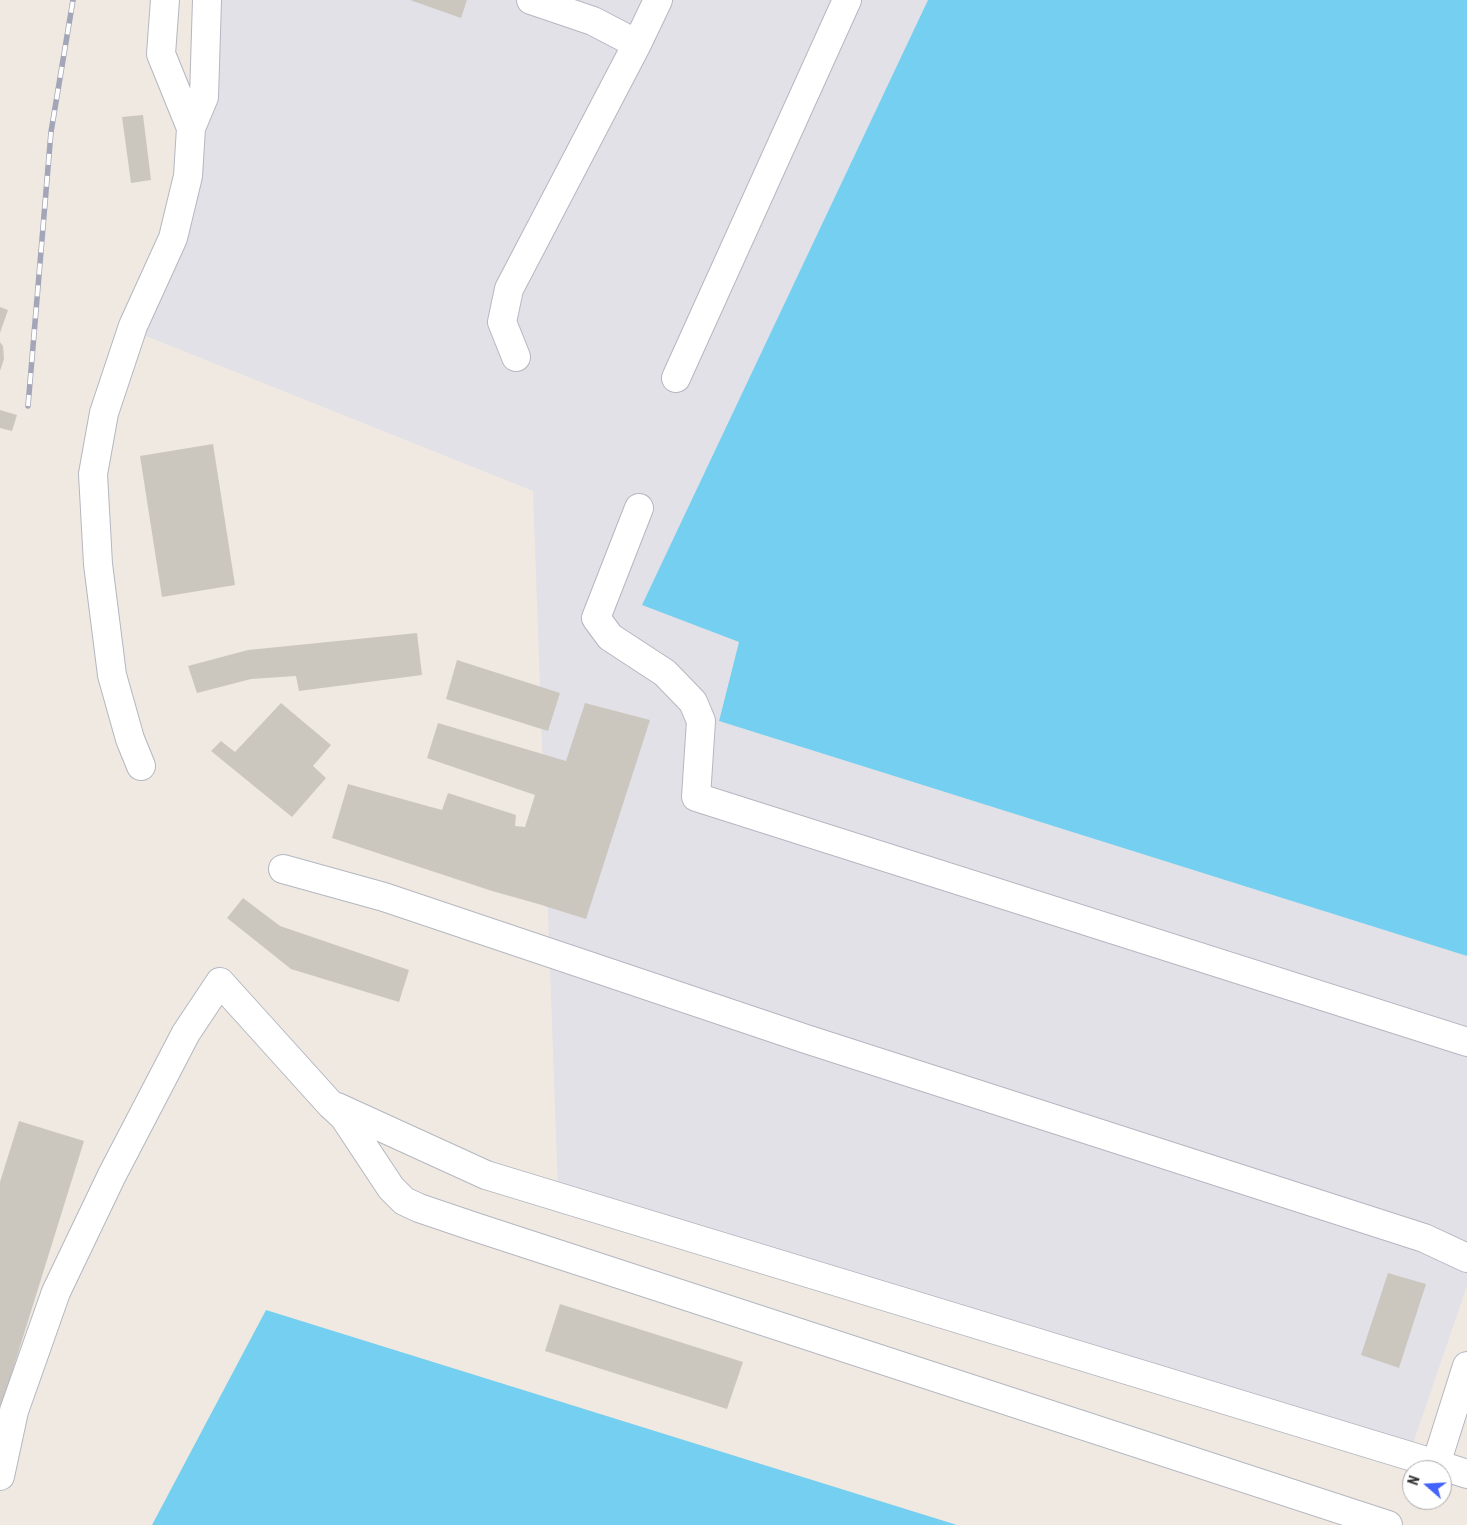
<!DOCTYPE html>
<html>
<head>
<meta charset="utf-8">
<style>
  body { margin:0 }
  #map { position:relative; width:1467px; height:1525px; overflow:hidden; background:#efe9e1; font-family:"Roboto Condensed",sans-serif }
  canvas { display:block }
  .north { position:absolute; left:1402px; top:1460px; width:50px; height:50px; box-sizing:border-box; background:#fff; border:1px solid #ababab; border-radius:50%; rotate:289deg; font-size:14px; font-weight:700; line-height:20px; text-align:center; color:#2e2e2e }
  .north::after { content:''; display:block; margin:auto; width:18px; height:22px; background:#4264fb; clip-path:polygon(50% 0,100% 100%,50% 72%,0 100%) }
</style>
</head>
<body>
<div id="map">
<canvas width="1467" height="1525"></canvas>
<div class="north">N</div>
</div>
<script>
const ctx = document.querySelector('canvas').getContext('2d');
ctx.lineJoin = 'round';
function fill(path, color) {
  ctx.fillStyle = color;
  ctx.fill(path, 'evenodd');
}
function shape(rows) {
  const path = new Path2D();
  for (const r of rows) {
    path.moveTo(r[0], r[1]);
    for (let i = 2; i < r.length; i += 2) path.lineTo(r[i], r[i + 1]);
  }
  return path;
}
function stroke(path, color, width, dash) {
  ctx.strokeStyle = color;
  ctx.lineWidth = width;
  ctx.lineCap = dash ? 'butt' : 'round';
  ctx.setLineDash(dash || []);
  ctx.stroke(path);
}
fill(shape([
  [213,0,928,0,643,605,739,642,719,721,1467,956,1467,1286,1406,1464,558,1192,533,491,141,334]
]), '#e3e1e8');
fill(shape([
  [928,0,1467,0,1467,956,719,721,739,642,642,605],
  [266,1310,957,1525,152,1525]
]), '#75cff0');
fill(shape([
  [410,0,467,0,461,18],
  [143,115,151,180,131,183,122,117],
  [0,307,8,310,0,333],
  [0,342,3,346,4,359,0,371],
  [0,410,17,415,12,431,0,428],
  [213,444,235,585,162,597,140,456],
  [417,633,422,675,299,691,296,676,251,679,197,693,188,666,248,650],
  [457,660,560,693,548,731,446,699],
  [281,703,331,745,313,766,326,778,292,817,211,751,221,741,235,752],
  [585,703,650,720,586,919,535,903,492,891,332,838,348,784,442,810,448,793,516,815,515,826,525,827,535,795,427,758,438,723,566,761],
  [243,898,280,926,409,970,399,1002,291,969,227,918],
  [19,1121,84,1141,0,1411,0,1182],
  [1388,1273,1426,1284,1399,1368,1361,1355],
  [560,1304,743,1362,727,1409,545,1351]
]), '#cbc7bf');
const minor = shape([
  [165,0,161,54,191,128],
  [531,0,593,21,637,44],
  [516,357,502,322,509,289,637,44,658,0],
  [676,378,847,0],
  [639,508,596,618,610,637,665,673,693,702,701,721,696,797,1467,1042],
  [141,766,130,739,112,675,98,564,93,474,104,413,133,326,173,238,188,176,191,128,204,97,207,0],
  [283,869,384,897,806,1039,1424,1238,1467,1258],
  [337,1107,486,1175,1436,1464],
  [1467,1366,1436,1464,1467,1474],
  [0,1476,14,1411,56,1292,112,1175,186,1033,220,982,331,1105,344,1117,391,1188,404,1201,419,1208,475,1227,1388,1525]
]);
stroke(minor, '#b4b7c1', 30);
stroke(minor, '#fff', 28);
const rail = shape([
  [28,406,51,132,73,0]
]);
stroke(rail, '#a3a6b8', 5.5);
stroke(rail, '#fff', 4, [11]);
</script>
</body>
</html>
